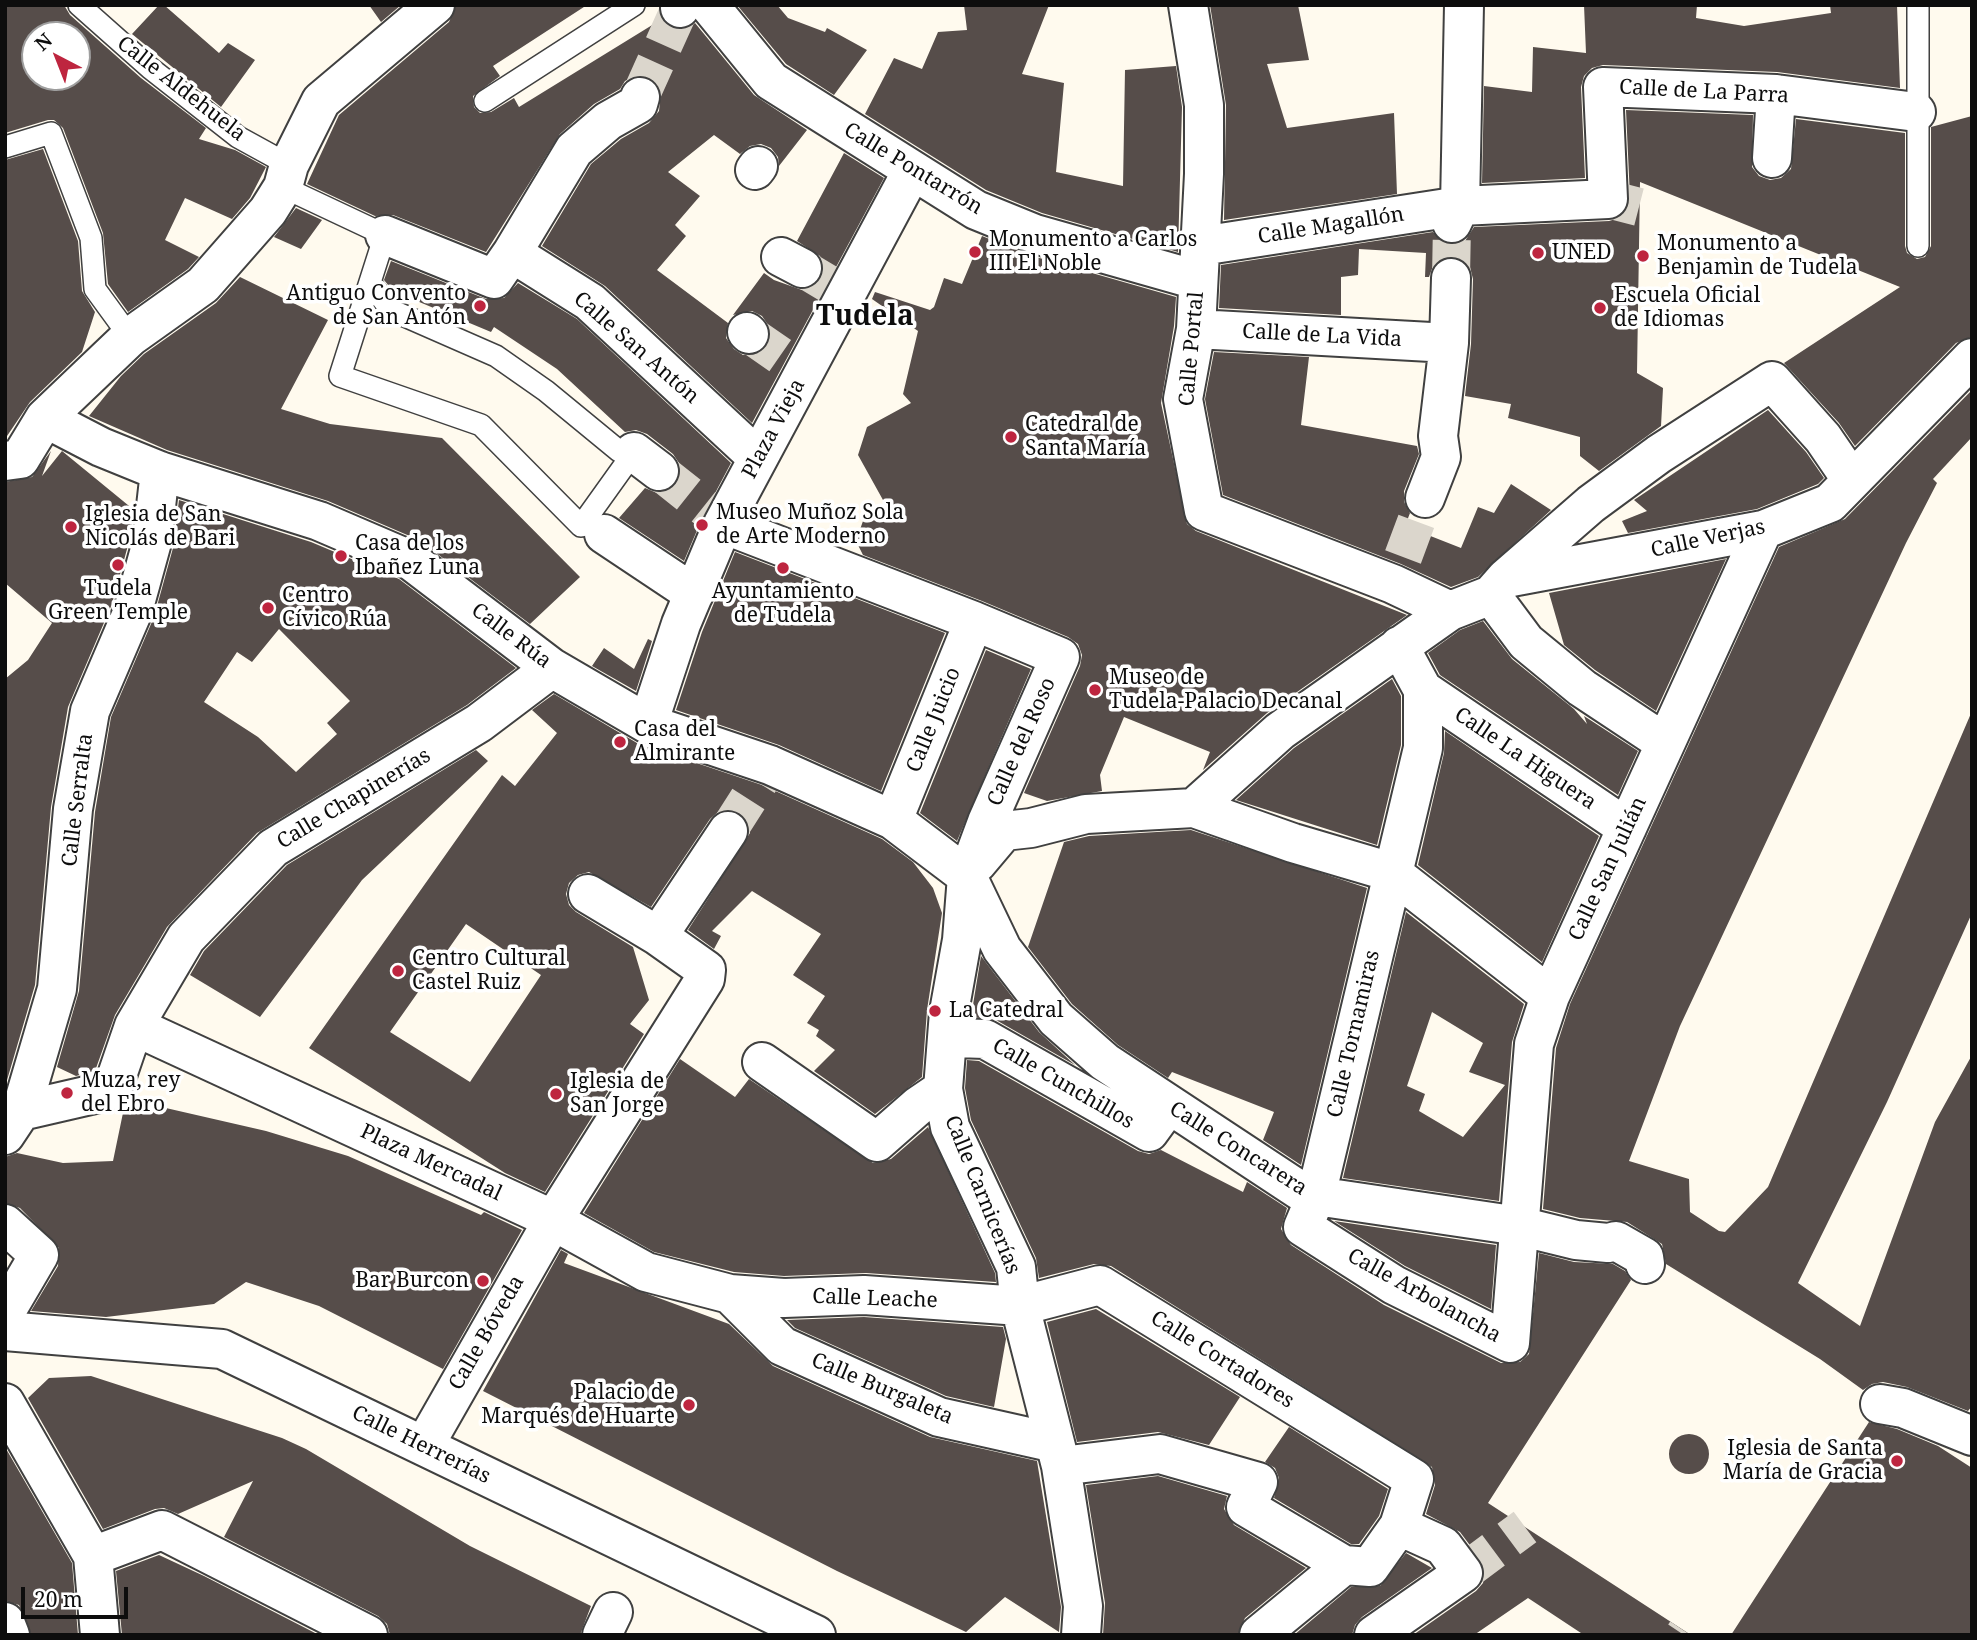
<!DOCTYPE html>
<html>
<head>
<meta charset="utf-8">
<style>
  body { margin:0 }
  #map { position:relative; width:1977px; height:1640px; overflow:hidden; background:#fffaee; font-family:"Noto Serif",serif }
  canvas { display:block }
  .frame { position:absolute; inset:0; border:7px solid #0d0d0d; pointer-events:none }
  .north { position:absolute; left:21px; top:21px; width:70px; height:70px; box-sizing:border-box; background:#fff; border:2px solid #9e9e9e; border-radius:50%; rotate:318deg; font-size:19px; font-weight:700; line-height:28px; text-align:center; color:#0d0d0d }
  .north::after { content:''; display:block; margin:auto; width:24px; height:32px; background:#be253f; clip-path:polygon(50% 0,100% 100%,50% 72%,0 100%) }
  .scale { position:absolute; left:21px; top:1587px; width:107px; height:32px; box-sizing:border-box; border:4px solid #0d0d0d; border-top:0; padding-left:9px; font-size:21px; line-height:24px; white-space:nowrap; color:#0d0d0d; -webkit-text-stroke:5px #fff; paint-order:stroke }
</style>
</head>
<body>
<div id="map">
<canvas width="1977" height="1640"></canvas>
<div class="frame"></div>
<div class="north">N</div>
<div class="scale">20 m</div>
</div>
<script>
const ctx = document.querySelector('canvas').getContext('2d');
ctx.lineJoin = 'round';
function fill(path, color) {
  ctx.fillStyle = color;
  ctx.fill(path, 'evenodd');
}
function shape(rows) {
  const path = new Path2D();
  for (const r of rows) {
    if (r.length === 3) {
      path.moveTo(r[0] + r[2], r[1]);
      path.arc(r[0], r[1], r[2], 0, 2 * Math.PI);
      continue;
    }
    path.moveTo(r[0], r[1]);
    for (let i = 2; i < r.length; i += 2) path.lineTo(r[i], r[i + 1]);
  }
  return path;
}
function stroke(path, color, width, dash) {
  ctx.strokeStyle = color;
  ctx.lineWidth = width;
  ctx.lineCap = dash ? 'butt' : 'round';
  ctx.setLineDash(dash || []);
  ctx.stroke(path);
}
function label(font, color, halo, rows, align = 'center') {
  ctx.font = font + ' "Noto Serif",serif';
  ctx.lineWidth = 7;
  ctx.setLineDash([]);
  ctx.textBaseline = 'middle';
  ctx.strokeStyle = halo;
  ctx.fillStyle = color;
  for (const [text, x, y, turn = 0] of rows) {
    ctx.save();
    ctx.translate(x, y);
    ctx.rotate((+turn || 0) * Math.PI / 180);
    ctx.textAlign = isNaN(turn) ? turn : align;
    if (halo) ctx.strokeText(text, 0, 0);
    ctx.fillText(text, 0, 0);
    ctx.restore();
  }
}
fill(shape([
  [5,5,64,5,70,15,141,78,206,128,199,139,235,150,266,167,250,198,232,219,185,198,165,240,199,257,188,269,128,312,108,284,103,233,63,128,54,120,48,120,5,133],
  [35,35,77,35,77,77,35,77],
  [159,5,164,5,219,53,228,43,255,60,221,107,132,34],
  [369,5,401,5,381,22],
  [456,5,587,5,493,66,500,76,473,96,474,107,480,113,491,112,514,98,519,107,662,19,674,29,685,29,695,23,754,95,807,130,779,166,778,157,771,148,761,144,750,146,740,154,714,135,668,172,700,196,675,225,686,236,657,270,728,323,726,338,734,349,743,355,755,355,765,349,770,339,770,328,762,316,752,311,733,315,764,273,774,280,802,290,813,287,822,278,824,266,820,256,797,241,844,153,884,178,752,423,605,286,542,246,591,164,621,139,649,123,659,111,661,91,655,81,647,76,635,76,625,81,620,89,594,104,560,134,486,252,393,215,375,216,307,184,339,115,449,22],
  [737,5,777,5,788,18,825,32,827,28,867,50,834,95,786,64],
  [964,5,1049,5,1022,74,1064,83,1056,172,1123,186,1125,70,1176,66,1182,107,1178,252,1042,213,986,190,865,114,894,58,922,69,938,32,967,30],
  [1210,5,1298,5,1309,60,1267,64,1287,128,1394,113,1397,194,1224,220,1226,105],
  [1584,5,1697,5,1696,18,1744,26,1831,13,1830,5,1897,5,1900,88,1777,72,1603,65,1592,68,1584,76,1581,87,1585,178,1482,183,1484,86,1532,92,1533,47,1586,53],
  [1626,110,1753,115,1752,167,1759,176,1770,180,1781,178,1791,169,1796,119,1905,133,1905,246,1907,253,1917,259,1925,257,1931,246,1931,127,1972,116,1972,337,1956,343,1855,446,1839,423,1784,363,1900,287,1640,182,1637,373,1663,388,1661,426,1599,471,1580,456,1580,437,1508,418,1511,404,1465,396,1471,344,1473,279,1470,267,1462,259,1451,256,1441,258,1433,266,1429,277,1425,277,1426,253,1359,249,1358,275,1341,277,1341,315,1219,308,1221,265,1433,232,1442,242,1454,245,1465,241,1474,227,1609,221,1619,218,1627,210,1630,198],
  [43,149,78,241,82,291,95,312,82,352,30,402,5,439,5,160],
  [296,208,322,220,301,249,274,237],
  [982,236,1029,255,1176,297,1174,326,1161,403,1187,524,1196,531,1407,615,1267,713,1203,770,1210,752,1124,717,1100,775,1102,791,1047,801,1024,793,1080,666,1082,655,1078,644,1068,637,982,601,863,555,856,541,863,521,888,509,858,455,867,427,911,403,903,394,918,331,872,299,875,292,930,310,934,307,944,278,962,284],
  [391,261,486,299,504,298,518,283,577,319,731,463,704,514,684,561,619,518,645,488,657,493,668,491,676,485,681,473,679,463,673,454,647,434,636,430,625,432,557,369,494,327,491,332,393,291,384,280],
  [240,277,328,320,281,409,330,424,442,438,580,577,530,624,419,540,328,501,167,450,89,416,121,376,144,354,216,303],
  [1214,352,1309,357,1301,425,1417,446,1419,454,1404,491,1404,502,1410,513,1405,526,1461,548,1478,507,1494,513,1511,484,1551,510,1478,577,1451,587,1401,564,1223,495,1205,399],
  [1972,390,1972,437,1933,479,1937,483,1906,543,1680,1026,1629,1161,1689,1179,1690,1212,1719,1231,1725,1232,1768,1187,1972,711,1972,913,1887,1102,1798,1283,1860,1326,1935,1122,1972,1055,1972,1406,1968,1411,1907,1387,1883,1382,1872,1384,1863,1390,1820,1359,1666,1264,1662,1244,1627,1222,1580,1218,1543,1209,1556,1048,1570,1004,1779,547,1845,519],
  [1768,410,1806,452,1824,478,1818,484,1757,509,1628,533,1622,521,1647,511,1634,500],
  [51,451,42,476,62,451,134,510,130,538,112,604,68,707,51,807,35,985,5,1087,5,679,28,660,52,623,5,583,5,482,32,477],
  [179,500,311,542,399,579,516,668,467,705,257,833,167,927,115,1015,95,1071,76,1076,57,1067,79,991,95,812,111,717,154,617,173,548],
  [279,629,350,701,327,723,337,734,296,772,258,737,204,702,237,652,252,662],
  [735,552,945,633,881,791,779,745,676,710,702,632],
  [1726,559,1656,711,1595,670,1564,645,1549,593],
  [1483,621,1512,659,1574,709,1587,724,1584,716,1638,751,1618,795,1440,675,1428,653,1460,630],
  [648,639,652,641,636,691,592,666,604,648,634,669],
  [986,650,1031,669,957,841,920,813],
  [1392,679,1401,696,1401,745,1377,845,1236,800,1294,748],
  [554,694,637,743,762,785,882,839,913,862,933,888,942,913,927,1010,922,1077,875,1114,814,1071,835,1050,816,1036,819,1030,807,1023,825,996,793,975,821,934,752,891,712,931,721,936,714,949,688,930,750,833,748,822,741,813,729,809,718,812,710,819,651,907,589,872,578,875,569,883,566,894,569,905,576,912,633,947,649,1000,630,1024,644,1034,545,1192,505,1173,309,1048,502,775,515,786,557,733,532,710],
  [466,924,541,975,470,1082,390,1032],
  [1445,731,1599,836,1542,962,1418,865,1444,753],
  [476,750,488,761,362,880,260,1017,190,975,204,951,287,865],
  [1191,830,1367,888,1301,1165,1263,1140,1274,1112,1172,1072,1168,1078,1118,1045,1072,1004,1028,947,1064,842,1089,836],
  [1406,912,1524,1004,1512,1042,1499,1201,1343,1178],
  [1432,1012,1483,1043,1469,1072,1505,1085,1463,1137,1419,1111,1425,1094,1407,1086],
  [981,956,1039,1032,1075,1065,996,1020,971,1017],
  [680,1059,735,1097,749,1079,873,1163,891,1159,928,1127,995,1273,996,1282,866,1273,784,1276,734,1272,654,1252,584,1213],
  [967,1060,979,1061,1138,1151,1149,1154,1161,1150,1243,1192,1247,1182,1287,1208,1281,1229,1291,1245,1384,1305,1501,1363,1520,1362,1529,1354,1539,1253,1574,1262,1613,1264,1625,1271,1631,1280,1488,1503,1691,1635,1584,1635,1528,1598,1474,1635,1413,1635,1476,1591,1483,1583,1485,1571,1481,1560,1460,1532,1426,1514,1435,1485,1432,1467,1111,1266,1094,1264,1039,1278,1036,1258,971,1120,965,1088],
  [131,1100,266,1131,348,1156,481,1215,484,1212,522,1230,443,1369,319,1306,246,1282,214,1304,106,1317,31,1311,58,1266,59,1248,20,1208,5,1203,5,1157,17,1153,63,1163,113,1161,124,1108],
  [1334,1221,1496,1245,1491,1309,1405,1266],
  [561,1250,568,1254,564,1263,729,1324,773,1366,930,1437,1037,1461,1061,1607,1059,1632,1005,1597,966,1632,837,1571,483,1391],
  [1096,1309,1240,1397,1209,1445,1158,1432,1077,1442,1047,1322],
  [864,1317,1003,1327,1006,1339,994,1407,946,1396,795,1328,787,1320],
  [91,1376,282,1438,306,1449,470,1546,591,1606,580,1635,390,1635,387,1624,378,1616,224,1537,253,1481,178,1514,164,1508,155,1509,103,1529,28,1398,49,1378],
  [1869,1422,1897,1429,1938,1446,1972,1468,1972,1635,1731,1635],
  [1289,1427,1388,1489,1379,1516,1359,1544,1351,1544,1274,1498,1279,1478,1275,1468,1265,1462],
  [1689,1454,20],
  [5,1447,72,1563,78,1635,31,1635,19,1605,5,1601],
  [1158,1476,1227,1496,1224,1509,1234,1525,1306,1568,1245,1618,1238,1635,1103,1635,1105,1603,1086,1485],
  [1406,1553,1432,1568,1362,1617,1355,1625,1352,1635,1294,1635,1351,1587,1380,1586],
  [159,1555,204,1576,319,1635,122,1635,116,1571]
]), '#564d4a');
stroke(shape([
  [640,97,680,8],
  [1608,199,1639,207],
  [802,268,837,289],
  [1451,278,1452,223],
  [749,334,798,368],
  [659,471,718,518],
  [1403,557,1425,498],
  [728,831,770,765],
  [1463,1573,1525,1527],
  [1684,1635,1686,1632]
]), '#dbd6cc', 38, [38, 19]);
const lane = shape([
  [79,5,150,68,238,137,289,165],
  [1918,5,1918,246],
  [485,101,634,5],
  [5,147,51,133,91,238,95,289,130,337],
  [283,187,385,235,340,376,481,425,581,526,634,452],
  [371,284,391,310,496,356,546,391,619,451,634,452]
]);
const street = shape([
  [709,5,771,81,976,210,1035,234,1197,280],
  [1188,5,1204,105,1204,174,1196,329,1183,399,1204,511,1393,584,1450,611],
  [680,8,681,5],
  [1772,158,1776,94],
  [755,170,758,166],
  [1452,223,1460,206,1464,5],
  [385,235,494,279,512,253,590,302,758,458],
  [1201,246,1460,206,1608,199,1603,87,1776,94,1916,112],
  [512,253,574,150,608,121,638,104,640,97],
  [781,257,802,268],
  [1196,329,1449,343],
  [747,332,749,334],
  [45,418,101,447,160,471,319,521,410,560,552,668,648,724,770,765,893,820,967,876,1002,949,1056,1019,1105,1062,1299,1190,1316,1196,1519,1226,1576,1240,1608,1243,1616,1241,1644,1257,1645,1264],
  [634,452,659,471],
  [5,461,20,459,45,418,130,337,203,285,268,211,283,187,289,165,321,101,435,5],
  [1425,498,1441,457,1438,436,1449,343,1451,278],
  [723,524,974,621,1060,657,987,822,967,876,962,940,949,1012,943,1089,950,1127,1016,1267,1020,1306,1061,1466,1083,1606,1081,1635],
  [604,534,694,594],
  [1506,578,1591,504,1659,454,1772,381,1823,438,1851,479],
  [1491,595,1526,642,1582,688,1665,743],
  [1399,646,1423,690,1423,748,1316,1196,1303,1227,1394,1285,1510,1343,1534,1044,1550,996,1763,530],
  [1423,690,1627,828],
  [648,724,681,624,723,524,912,171],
  [1194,808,1293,843,1391,872,1550,996],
  [893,820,974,621],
  [977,863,1004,831,1031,828,1086,814,1194,808,1280,731,1450,611,1491,595,1506,578,1763,530,1830,503,1972,358],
  [588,894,658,936],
  [134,1026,541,1214,646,1272,730,1294,784,1298,864,1295,1020,1306,1100,1285,1414,1479,1399,1526,1370,1567,1344,1565,1259,1635],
  [948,1029,956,1038,985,1039,1149,1132,1168,1106],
  [762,1062,877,1142,918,1106,943,1089],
  [21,1111,112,1090,134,1026,186,938,273,848,479,723,552,668],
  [5,1135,21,1111,57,989,73,809,90,711,133,611,152,542,160,471],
  [5,1224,39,1255,5,1313],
  [730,1294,782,1346,939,1417,1055,1443],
  [5,1331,222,1349,816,1635],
  [5,1403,93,1556,100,1635],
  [1880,1404,1903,1408,1972,1436],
  [424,1446,552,1222,705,979,706,970,658,936,728,831],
  [1061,1466,1160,1454,1258,1482,1246,1507,1344,1565],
  [93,1556,162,1530,368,1635],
  [5,1622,10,1635],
  [602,1635,613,1612],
  [1374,1635,1463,1573,1443,1546,1399,1526]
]);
stroke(lane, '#404040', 24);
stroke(street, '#404040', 42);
stroke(lane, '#fff', 21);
stroke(street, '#fff', 38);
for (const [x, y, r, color] of [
  [975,252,7,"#be253f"],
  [1538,253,7,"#be253f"],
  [1643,256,7,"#be253f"],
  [480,306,7,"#be253f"],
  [1600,308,7,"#be253f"],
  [1011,437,7,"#be253f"],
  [702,525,7,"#be253f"],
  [71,527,7,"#be253f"],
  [341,556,7,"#be253f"],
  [118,565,7,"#be253f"],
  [783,568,7,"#be253f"],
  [268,608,7,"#be253f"],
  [1095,690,7,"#be253f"],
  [620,742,7,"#be253f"],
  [398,971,7,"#be253f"],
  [935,1011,7,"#be253f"],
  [67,1093,7,"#be253f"],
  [556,1094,7,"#be253f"],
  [483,1281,7,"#be253f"],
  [689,1405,7,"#be253f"],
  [1897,1461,7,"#be253f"]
]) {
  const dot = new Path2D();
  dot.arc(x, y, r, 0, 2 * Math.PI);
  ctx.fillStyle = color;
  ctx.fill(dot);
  stroke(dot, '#fff', 2.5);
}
label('21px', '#0d0d0d', '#fff', [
  ["Calle Aldehuela",181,89,38],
  ["Calle de La Parra",1704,92,3],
  ["Calle Pontarrón",913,169,31],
  ["Calle Magallón",1331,226,-9],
  ["Calle de La Vida",1322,336,3],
  ["Calle San Antón",636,348,41],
  ["Calle Portal",1192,349,-85],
  ["Plaza Vieja",774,429,-62],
  ["Calle Verjas",1708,539,-12],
  ["Calle Rúa",511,636,37],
  ["Calle Juicio",934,720,-68],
  ["Calle del Roso",1022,742,-66],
  ["Calle La Higuera",1525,759,34],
  ["Calle Chapinerías",354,799,-31],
  ["Calle Serralta",78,800,-83],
  ["Calle San Julián",1608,869,-65],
  ["Calle Tornamiras",1354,1034,-77],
  ["Calle Cunchillos",1063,1084,30],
  ["Calle Concarera",1238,1149,32],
  ["Plaza Mercadal",431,1163,25],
  ["Calle Carnicerías",982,1195,68],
  ["Calle Arbolancha",1424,1296,29],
  ["Calle Leache",875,1299,2],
  ["Calle Bóveda",487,1333,-60],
  ["Calle Cortadores",1222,1360,32],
  ["Calle Burgaleta",882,1389,23],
  ["Calle Herrerías",421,1445,26]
]);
label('21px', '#0d0d0d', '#fff', [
  ["Monumento a Carlos",989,240],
  ["III El Noble",989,264],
  ["Monumento a",1657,244],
  ["Benjamìn de Tudela",1657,268],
  ["UNED",1552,253],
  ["Antiguo Convento",466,294,"right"],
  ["de San Antón",466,318,"right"],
  ["Escuela Oficial",1614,296],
  ["de Idiomas",1614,320],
  ["Catedral de",1025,425],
  ["Santa María",1025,449],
  ["Museo Muñoz Sola",716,513],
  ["de Arte Moderno",716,537],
  ["Iglesia de San",85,515],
  ["Nicolás de Bari",85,539],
  ["Casa de los",355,544],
  ["Ibañez Luna",355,568],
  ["Tudela",118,589,"center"],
  ["Green Temple",118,613,"center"],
  ["Ayuntamiento",783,592,"center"],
  ["de Tudela",783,616,"center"],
  ["Centro",282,596],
  ["Cívico Rúa",282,620],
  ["Museo de",1109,678],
  ["Tudela-Palacio Decanal",1109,702],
  ["Casa del",634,730],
  ["Almirante",634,754],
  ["Centro Cultural",412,959],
  ["Castel Ruiz",412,983],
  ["La Catedral",949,1011],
  ["Muza, rey",81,1081],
  ["del Ebro",81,1105],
  ["Iglesia de",570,1082],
  ["San Jorge",570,1106],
  ["Bar Burcon",469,1281,"right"],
  ["Palacio de",675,1393,"right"],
  ["Marqués de Huarte",675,1417,"right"],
  ["Iglesia de Santa",1883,1449,"right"],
  ["María de Gracia",1883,1473,"right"]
], 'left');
label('bold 28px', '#0d0d0d', '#fff', [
  ["Tudela",865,317]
]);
</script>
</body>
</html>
